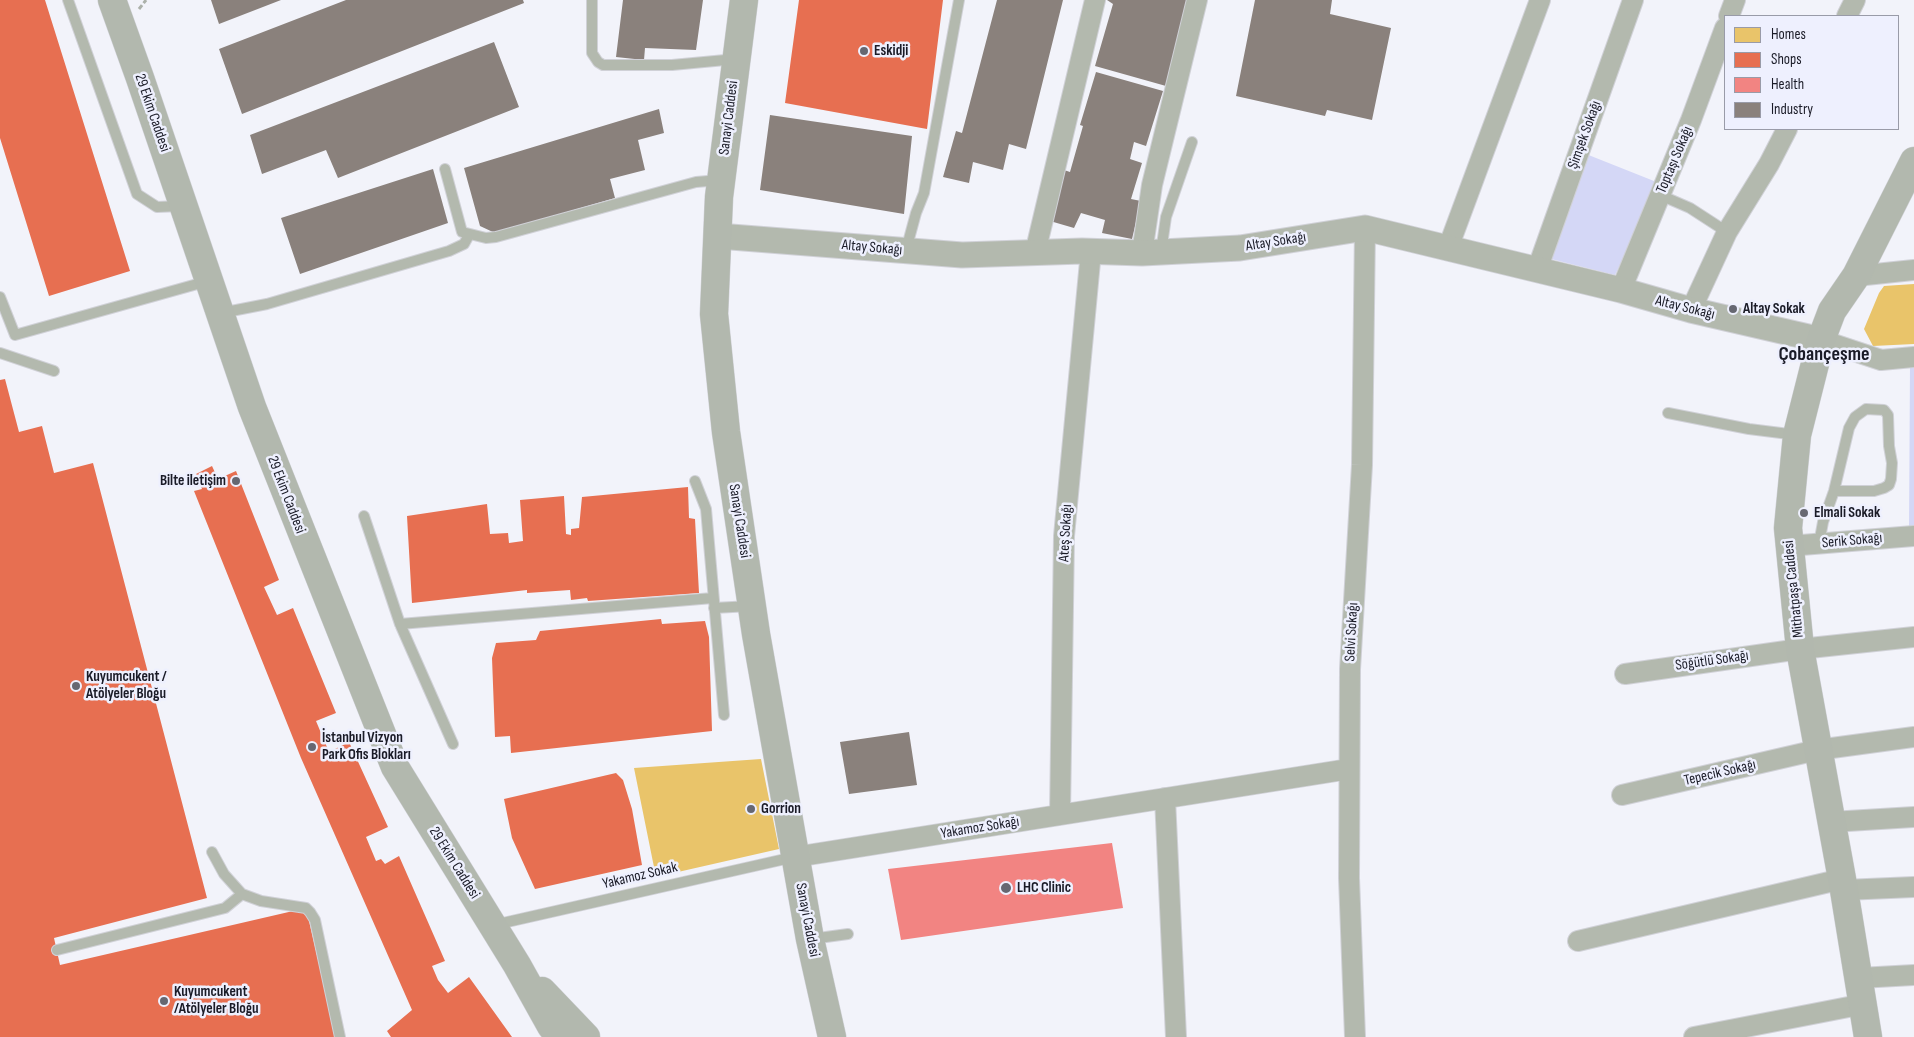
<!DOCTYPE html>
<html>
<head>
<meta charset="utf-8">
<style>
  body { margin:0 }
  #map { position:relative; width:1914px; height:1037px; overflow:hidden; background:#f2f3fa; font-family:"Sofia Sans Condensed",sans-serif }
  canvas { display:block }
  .legend { position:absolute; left:1724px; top:15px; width:175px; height:115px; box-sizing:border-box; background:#eef0fe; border:1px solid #999ba8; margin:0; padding:6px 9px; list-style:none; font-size:15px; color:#1a1b27 }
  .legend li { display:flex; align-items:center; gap:10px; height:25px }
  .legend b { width:25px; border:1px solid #999ba8 }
</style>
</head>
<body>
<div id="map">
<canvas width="1914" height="1037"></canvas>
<ul class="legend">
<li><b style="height:14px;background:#e9c46a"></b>Homes</li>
<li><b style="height:14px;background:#e76f51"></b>Shops</li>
<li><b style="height:14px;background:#f28482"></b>Health</li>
<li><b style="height:14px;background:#8a817c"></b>Industry</li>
</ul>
</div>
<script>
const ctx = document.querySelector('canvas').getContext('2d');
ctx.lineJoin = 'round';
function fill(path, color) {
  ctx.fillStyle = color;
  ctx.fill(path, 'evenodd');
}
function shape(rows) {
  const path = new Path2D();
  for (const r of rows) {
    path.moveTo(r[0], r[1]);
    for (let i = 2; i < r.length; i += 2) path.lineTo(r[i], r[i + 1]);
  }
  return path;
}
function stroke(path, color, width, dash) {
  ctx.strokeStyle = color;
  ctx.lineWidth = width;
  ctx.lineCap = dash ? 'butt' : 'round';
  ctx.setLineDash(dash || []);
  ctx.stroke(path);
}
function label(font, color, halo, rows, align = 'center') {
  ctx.font = font + ' "Sofia Sans Condensed",sans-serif';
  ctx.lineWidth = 5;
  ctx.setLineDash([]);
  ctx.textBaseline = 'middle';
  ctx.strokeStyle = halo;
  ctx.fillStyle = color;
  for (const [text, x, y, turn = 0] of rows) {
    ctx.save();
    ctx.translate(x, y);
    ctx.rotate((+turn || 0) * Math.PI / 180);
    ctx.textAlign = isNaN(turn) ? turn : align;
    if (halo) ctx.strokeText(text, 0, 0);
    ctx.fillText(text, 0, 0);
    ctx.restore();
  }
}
fill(shape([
  [1586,154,1659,183,1615,275,1547,258],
  [1910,366,1914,366,1914,526,1909,527]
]), '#d4d7f6');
fill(shape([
  [1914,284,1914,344,1873,346,1864,329,1879,293,1884,286],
  [761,759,779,849,656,877,634,768]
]), '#e9c46a');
fill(shape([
  [0,0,45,0,130,271,49,296,0,138],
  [799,0,943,0,927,129,785,103],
  [5,379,19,432,42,426,54,473,93,463,207,898,54,938,60,965,306,908,336,1037,0,1037,0,380],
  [212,466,218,479,236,471,279,580,264,587,277,615,293,608,336,713,316,721,329,752,349,742,388,827,366,837,376,861,381,859,385,864,399,856,445,961,432,966,438,980,448,993,469,977,512,1037,391,1037,387,1031,412,1010,301,758,194,491,202,489,196,474],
  [688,487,689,518,695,519,699,593,588,601,587,598,571,600,570,590,527,593,527,590,412,603,407,516,487,504,490,534,508,533,509,543,523,541,520,500,564,496,566,534,571,535,571,529,579,528,582,497],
  [661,619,662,624,705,621,709,637,712,731,511,753,510,736,495,737,492,658,496,643,536,640,540,631],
  [616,773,623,780,632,809,642,865,535,889,512,838,504,799]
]), '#e76f51');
fill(shape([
  [1112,843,1123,908,901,940,888,869]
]), '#f28482');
fill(shape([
  [211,0,281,0,219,24],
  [346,0,523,0,524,3,242,114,219,49],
  [623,0,703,0,696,50,645,48,644,60,616,57],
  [997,0,1063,0,1026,149,1009,144,1003,170,973,162,969,183,943,177,956,131,962,133],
  [1107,0,1189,0,1166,86,1095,66,1113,4],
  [1255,0,1332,0,1330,14,1391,28,1372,120,1327,110,1325,116,1236,96],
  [494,42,519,107,338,178,326,150,262,174,250,135],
  [1096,72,1163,91,1146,146,1134,142,1130,159,1142,163,1131,199,1141,201,1132,239,1102,233,1105,220,1081,213,1074,228,1050,221,1064,170,1070,172,1083,126,1080,125],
  [659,109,664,133,638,140,645,170,610,179,615,198,495,233,480,226,464,168],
  [770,115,912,136,904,214,760,190],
  [433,169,448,223,300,274,281,218],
  [909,732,917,785,849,794,840,742]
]), '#8a817c');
const service = shape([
  [68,0,137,194,157,207,181,206],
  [592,0,592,53,598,62,603,65,672,65,736,59],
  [445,169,462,232,486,238,496,237,696,182,720,180],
  [1660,195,1690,208,1727,232],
  [906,250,916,213,924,193,959,0],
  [1161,252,1166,217,1192,142],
  [0,297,15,335,208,281],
  [221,313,267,304,449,251,464,244,469,235],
  [0,353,54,371],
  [1668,413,1749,429,1797,435],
  [695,481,706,509,724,715],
  [364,516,400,624,453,744],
  [1819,544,1823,522,1834,491,1849,428,1855,417,1866,409,1884,410,1888,415,1889,446,1892,463,1891,479,1889,485,1884,488,1874,491,1834,491],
  [714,608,751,606],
  [400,624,713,598],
  [212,852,224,874,242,894,261,901,306,908,310,912,315,920,340,1037],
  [494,925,794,857],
  [811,939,848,934],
  [57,950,225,908,242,894]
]);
const minor = shape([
  [1729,16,1735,0],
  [1847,16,1855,0],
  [1448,248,1540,0],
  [1035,253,1095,0],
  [1142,253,1152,185,1197,0],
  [1537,270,1633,0],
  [1856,276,1914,270],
  [1621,290,1691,120,1725,28],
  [1691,310,1727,232,1769,164,1787,129],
  [1821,340,1881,360,1914,357],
  [1789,546,1914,536],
  [1625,674,1800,649,1914,637],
  [1622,795,1817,750,1914,737],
  [1165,798,1176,1037],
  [1060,815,1064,536,1091,251],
  [1831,822,1914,817],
  [795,857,1349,769],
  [1844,890,1914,887],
  [1578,941,1842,879],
  [1859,978,1914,975],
  [1355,1037,1349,878,1350,669,1362,465,1365,228],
  [1694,1037,1864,1004]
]);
const tertiary = shape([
  [718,236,962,255,1082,251,1142,253,1240,248,1365,228,1621,290,1691,310,1821,340]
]);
const secondary = shape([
  [112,0,140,78,252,407,395,767,517,965,551,1026,560,1037],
  [744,0,719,197,714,314,726,432,756,634,810,939,832,1037],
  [542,991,586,1037],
  [1868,1037,1844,890,1800,649,1788,528,1797,435,1821,340,1832,311,1856,276,1914,161]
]);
stroke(service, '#d0d1d7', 12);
stroke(minor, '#d0d1d7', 22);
stroke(tertiary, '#d0d1d7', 27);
stroke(secondary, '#d0d1d7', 29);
stroke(shape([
  [139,9,146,0]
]), '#acb1aa', 3, [5, 2.5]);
stroke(service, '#b3b9ae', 10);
stroke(minor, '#b3b9ae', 20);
stroke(tertiary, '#b3b9ae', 25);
stroke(secondary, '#b2b8ae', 28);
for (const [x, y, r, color] of [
  [864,51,5,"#666771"],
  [1733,309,5,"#666771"],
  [236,481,5,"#666771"],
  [1804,513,5,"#666771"],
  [76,686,5,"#666771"],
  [312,747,5,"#666771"],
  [751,809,5,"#666771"],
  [1006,888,6,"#666771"],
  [164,1001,5,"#666771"]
]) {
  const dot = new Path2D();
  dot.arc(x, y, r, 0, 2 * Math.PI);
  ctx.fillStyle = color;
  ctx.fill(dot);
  stroke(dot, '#eef0fe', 2);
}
label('bold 15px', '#1a1b27', '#eef0fe', [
  ["Eskidji",874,51],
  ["Altay Sokak",1743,309],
  ["Bilte iletişim",226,481,"right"],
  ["Elmali Sokak",1814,513],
  ["Kuyumcukent /",86,677],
  ["Atölyeler Bloğu",86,694],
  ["İstanbul Vizyon",322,738],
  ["Park Ofis Blokları",322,755],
  ["Gorrion",761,809],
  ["LHC Clinic",1017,888],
  ["Kuyumcukent",174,992],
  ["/Atölyeler Bloğu",174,1009]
], 'left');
label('15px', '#1a1b27', '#eef0fe', [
  ["29 Ekim Caddesi",152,113,71],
  ["Sanayi Caddesi",729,118,-83],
  ["Şimşek Sokağı",1585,135,-70],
  ["Toptaşı Sokağı",1675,160,-67],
  ["Altay Sokağı",1276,242,-9],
  ["Altay Sokağı",872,248,5],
  ["Altay Sokağı",1685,308,14],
  ["29 Ekim Caddesi",286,495,69],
  ["Sanayi Caddesi",739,521,81],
  ["Ateş Sokağı",1066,533,-87],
  ["Serik Sokağı",1852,541,-5],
  ["Mithatpaşa Caddesi",1794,589,-96],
  ["Selvi Sokağı",1352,632,-87],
  ["Söğütlü Sokağı",1712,661,-8],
  ["Tepecik Sokağı",1720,773,-13],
  ["Yakamoz Sokağı",980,828,-9],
  ["29 Ekim Caddesi",454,863,58],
  ["Yakamoz Sokak",640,876,-13],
  ["Sanayi Caddesi",807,920,79]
]);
label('bold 20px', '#1a1b27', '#eef0fe', [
  ["Çobançeşme",1824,355]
]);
</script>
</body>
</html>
